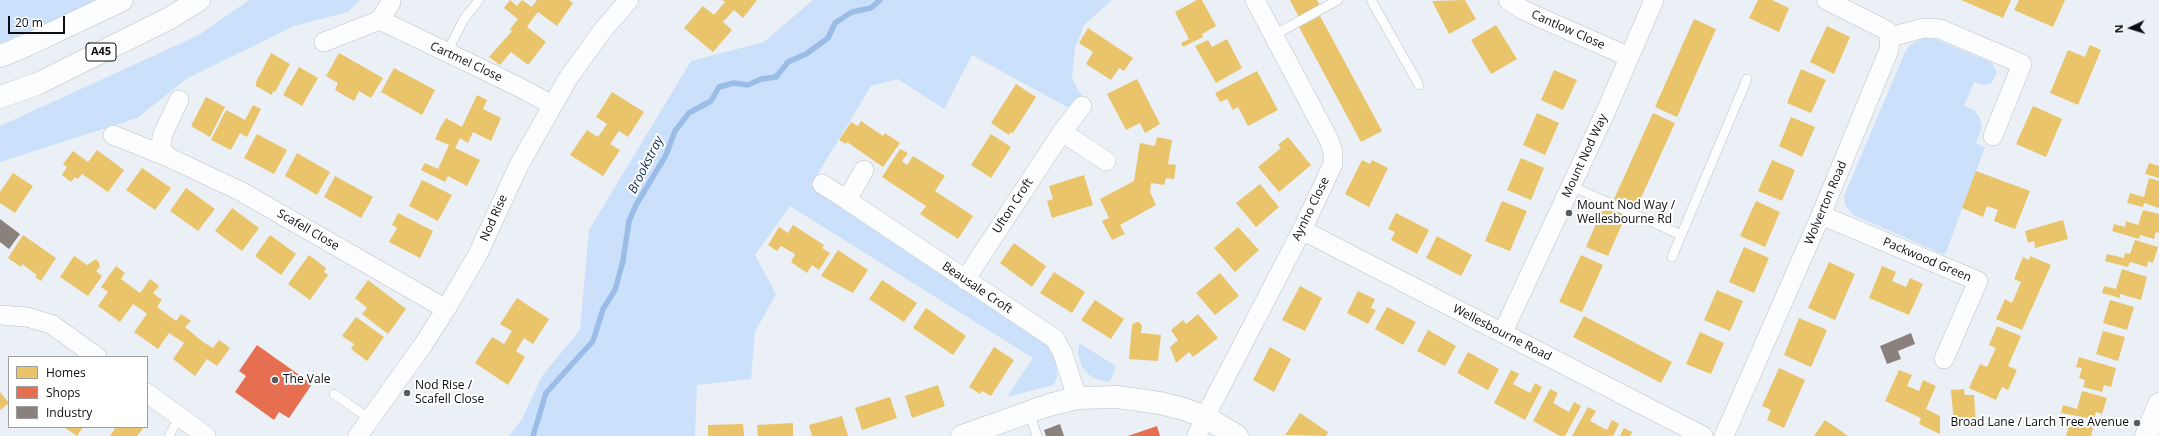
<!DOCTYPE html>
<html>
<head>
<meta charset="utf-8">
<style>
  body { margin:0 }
  #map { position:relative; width:2159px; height:436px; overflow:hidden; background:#eaf0f6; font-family:"Open Sans",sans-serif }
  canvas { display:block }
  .legend { position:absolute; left:8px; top:356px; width:140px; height:72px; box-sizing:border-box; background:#fff; border:1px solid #9d9ea0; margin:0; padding:5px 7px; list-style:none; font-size:12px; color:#0a0d11 }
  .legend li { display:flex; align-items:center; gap:8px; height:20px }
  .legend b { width:20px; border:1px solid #9d9ea0 }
  .north { position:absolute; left:2111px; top:8px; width:40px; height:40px; -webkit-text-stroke:3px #fff; paint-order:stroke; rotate:266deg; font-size:11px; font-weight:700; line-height:16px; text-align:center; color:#0a0d11 }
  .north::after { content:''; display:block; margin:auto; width:14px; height:18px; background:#0a0d11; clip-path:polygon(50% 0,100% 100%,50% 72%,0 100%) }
  .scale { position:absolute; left:8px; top:16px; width:57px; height:18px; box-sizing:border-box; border:2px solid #0a0d11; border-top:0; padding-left:5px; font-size:12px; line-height:14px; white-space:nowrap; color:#0a0d11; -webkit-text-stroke:3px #fff; paint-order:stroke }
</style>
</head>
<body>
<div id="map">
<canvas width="2159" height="436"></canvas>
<ul class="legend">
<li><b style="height:11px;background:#e9c46a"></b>Homes</li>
<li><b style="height:11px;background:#e76f51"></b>Shops</li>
<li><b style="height:11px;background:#8a817c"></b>Industry</li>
</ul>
<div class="north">N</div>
<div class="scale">20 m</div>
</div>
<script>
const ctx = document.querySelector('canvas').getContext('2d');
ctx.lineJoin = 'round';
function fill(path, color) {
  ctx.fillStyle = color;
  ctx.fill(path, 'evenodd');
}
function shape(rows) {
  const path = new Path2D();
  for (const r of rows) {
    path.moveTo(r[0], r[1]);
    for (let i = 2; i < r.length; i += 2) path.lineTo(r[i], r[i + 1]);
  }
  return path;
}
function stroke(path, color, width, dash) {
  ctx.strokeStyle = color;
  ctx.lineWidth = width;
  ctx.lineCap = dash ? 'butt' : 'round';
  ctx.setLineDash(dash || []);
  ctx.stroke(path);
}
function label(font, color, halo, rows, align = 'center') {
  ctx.font = font + ' "Open Sans",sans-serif';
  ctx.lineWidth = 4;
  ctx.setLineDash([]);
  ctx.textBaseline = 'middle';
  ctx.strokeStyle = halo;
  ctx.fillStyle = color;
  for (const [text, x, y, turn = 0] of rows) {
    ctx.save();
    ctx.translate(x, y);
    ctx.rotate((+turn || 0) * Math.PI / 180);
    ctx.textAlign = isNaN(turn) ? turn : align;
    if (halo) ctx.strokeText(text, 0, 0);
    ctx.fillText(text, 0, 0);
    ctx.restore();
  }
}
fill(shape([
  [4,0,96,0,48,23,0,43,0,1],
  [249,0,360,0,348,12,294,26,188,78,137,118,0,162,0,126,199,35],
  [813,0,1112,0,1084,25,1075,48,1072,78,1079,92,1083,96,1067,107,972,55,944,109,898,79,871,86,811,185,1045,339,1056,355,1057,378,1053,385,1007,397,1033,358,790,206,755,255,776,294,755,332,751,379,697,385,695,436,509,436,522,419,542,376,580,330,589,230,691,61,764,42],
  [1924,38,1935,39,1992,63,1997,72,1993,81,1990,84,1984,85,1974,82,1964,106,1974,110,1980,118,1982,127,1976,143,1985,147,1945,255,1853,215,1845,205,1844,196,1906,50,1911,44],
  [1079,343,1116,366,1110,382,1099,380,1089,375,1082,367,1078,355]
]), '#cbe0fa');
fill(shape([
  [510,0,517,6,522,0,532,7,537,0,569,0,573,3,557,26,538,12,533,18,527,27,546,42,528,65,511,52,500,65,489,57,512,31,510,29,518,19,504,8],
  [722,0,757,0,743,18,734,10,723,22,732,30,713,52,684,28,703,6,714,15,725,2],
  [1197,0,1202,0,1216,26,1202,34,1203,37,1183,47,1181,43,1189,39,1175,12],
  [1290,0,1317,0,1320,6,1299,17],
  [1465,0,1476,19,1449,34,1432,1],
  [1758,0,1772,0,1789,8,1779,32,1749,18],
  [1961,0,2011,0,2003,18],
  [2019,0,2065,0,2053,27,2014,10],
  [1320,16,1382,131,1361,142,1299,27],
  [1694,19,1716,29,1677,117,1655,107],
  [1496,25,1517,59,1491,74,1471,40],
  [1827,26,1850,37,1834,74,1810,62],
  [1088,28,1133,58,1124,71,1119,68,1111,80,1086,64,1093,52,1079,43],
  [1227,39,1242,68,1216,83,1195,46,1208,40,1212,47],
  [2090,45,2101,50,2078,105,2050,93,2068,50,2085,57],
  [271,53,290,64,275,92,273,91,272,95,256,86,256,82],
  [339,53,383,78,371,98,359,91,354,101,335,90,338,83,326,76],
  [299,67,318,78,302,106,283,95],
  [394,68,435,90,422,115,381,92],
  [1801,69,1826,80,1811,113,1787,103],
  [1554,70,1577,80,1563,110,1541,100],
  [1257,71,1278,110,1248,126,1238,107,1233,110,1227,99,1220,102,1215,93],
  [1137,79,1160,124,1145,133,1140,123,1126,130,1107,94],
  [1016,84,1036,97,1013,133,1011,132,1009,135,991,123],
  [612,92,644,112,628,137,619,131,610,144,620,150,603,176,570,155,587,130,598,137,607,124,596,117],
  [477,95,487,100,483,109,501,118,491,141,473,132,468,143,460,138,455,148,480,160,467,186,448,176,445,182,421,170,425,163,438,169,449,145,435,139,440,128,446,118,462,127],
  [206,97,225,107,210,137,191,126],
  [253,105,261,109,247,137,240,133,231,150,211,140,226,110,245,120],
  [2033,106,2062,119,2046,157,2016,144],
  [1537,113,1559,123,1545,155,1523,145],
  [1653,113,1675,123,1636,209,1614,199],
  [1791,117,1815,127,1802,157,1779,146],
  [861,121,883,136,885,133,900,143,883,167,847,142,846,144,839,140,851,122,858,126],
  [257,134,287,150,274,174,244,158],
  [991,134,1011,147,991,178,971,165],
  [1157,137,1172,140,1168,164,1176,165,1174,179,1166,178,1164,185,1151,183,1150,192,1156,205,1120,225,1125,234,1112,240,1102,221,1109,218,1100,199,1134,181,1140,143,1155,146],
  [1288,137,1311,165,1279,192,1258,167,1281,148,1278,145],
  [900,149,908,153,902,161,907,165,913,156,945,176,935,191,973,216,958,239,920,214,926,206,882,177],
  [97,150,124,170,108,192,82,174,78,179,75,177,71,182,62,175,67,167,63,164,73,151,88,162],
  [297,153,330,172,317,195,285,176],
  [1521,158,1544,168,1531,200,1507,190],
  [1362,160,1370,164,1372,160,1388,168,1369,207,1345,194],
  [1772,160,1795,170,1782,201,1758,191],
  [2149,163,2159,166,2159,178,2145,174],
  [142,168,171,188,155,210,126,190],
  [1976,171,2030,191,2015,229,1994,221,1998,210,1987,206,1983,217,1962,208],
  [13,173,33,186,15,213,0,203,0,192],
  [1084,175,1093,205,1052,218,1047,201,1053,199,1049,186],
  [335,176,373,197,361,218,324,197],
  [2149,178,2159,181,2159,208,2144,203,2143,207,2127,203,2130,193,2144,197],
  [422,180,452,195,438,221,409,206],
  [1260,184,1279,207,1256,227,1236,203],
  [186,188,215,209,198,231,170,211],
  [1502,201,1527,211,1510,251,1485,241],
  [1756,201,1780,212,1765,247,1740,236],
  [1604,205,1626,215,1608,256,1586,247],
  [232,208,259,228,242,251,215,231],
  [2143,210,2159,214,2159,233,2156,232,2154,239,2140,235,2139,239,2112,231,2114,224,2125,227,2126,221,2138,225],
  [398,213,433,231,420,258,389,242,397,228,392,225],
  [1396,213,1429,230,1417,254,1391,240,1395,232,1388,229],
  [2063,220,2068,239,2035,248,2034,241,2028,243,2025,231],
  [793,225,824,245,822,248,830,253,819,270,812,265,807,273,791,262,795,254,781,246,777,251,768,245,779,227,788,233],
  [1238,227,1259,250,1235,272,1214,248],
  [23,235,56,258,41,281,35,277,37,275,22,264,21,267,8,258],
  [270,235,296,254,281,275,255,256],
  [1437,236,1472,255,1461,276,1426,258],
  [2135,240,2158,247,2153,263,2148,261,2147,267,2130,262,2128,267,2105,261,2107,254,2124,258,2125,253,2130,254],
  [1014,243,1046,266,1032,287,1000,263],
  [1744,247,1769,258,1754,293,1729,282],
  [838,250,868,270,853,293,821,276],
  [309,255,326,268,324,272,328,275,310,300,288,284],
  [1581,255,1603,265,1582,312,1559,302],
  [74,256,87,265,96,259,99,263,100,267,96,271,102,276,88,296,60,277],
  [2030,256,2051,265,2022,330,1996,319,2005,299,2012,303,2021,282,2014,279,2023,257,2029,260],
  [1829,262,1855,274,1835,320,1808,308],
  [116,266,125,273,121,279,140,293,150,279,159,286,153,293,162,300,157,307,176,321,181,314,191,321,185,327,203,342,213,348,219,340,230,348,217,366,207,359,195,376,173,359,184,343,169,333,158,349,134,332,147,314,142,310,133,304,120,322,98,306,108,292,101,287],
  [1882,266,1896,272,1892,281,1906,287,1910,278,1923,284,1909,315,1869,298],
  [2122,269,2147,277,2141,300,2120,294,2120,298,2102,293,2104,286,2116,289],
  [1054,272,1085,292,1072,313,1040,293],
  [1220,273,1239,296,1215,315,1196,293],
  [368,280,406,309,388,334,362,314,367,308,355,298],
  [882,280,917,303,904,322,869,299],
  [1300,286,1322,298,1305,331,1282,320],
  [1717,290,1743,301,1730,331,1704,320],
  [1358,291,1375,299,1371,308,1376,310,1368,324,1347,313],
  [517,298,549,319,533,344,524,338,516,351,525,357,508,385,475,363,492,337,504,344,512,331,500,324],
  [1095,300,1124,319,1111,339,1081,320],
  [2110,300,2134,307,2127,330,2103,323],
  [1387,307,1416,322,1403,345,1375,329],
  [926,308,966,336,953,355,913,328],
  [1198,314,1218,338,1193,357,1189,352,1176,363,1170,347,1178,340,1171,330,1183,320,1186,324],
  [1584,316,1672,362,1661,383,1573,337],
  [356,317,384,337,367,361,351,349,354,344,342,336],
  [1799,318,1827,330,1811,367,1784,355],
  [1136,322,1139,322,1142,326,1141,333,1161,335,1158,361,1129,359,1132,325],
  [1997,326,2021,336,2008,366,2017,370,2008,390,2002,387,1996,400,1969,388,1980,364,1987,367,1996,348,1989,345],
  [1428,330,1456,346,1445,366,1417,351],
  [2103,331,2125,337,2118,361,2096,354],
  [1700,332,1724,343,1711,374,1686,364],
  [994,347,1014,360,991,396,982,391,980,394,969,387],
  [1270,347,1291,359,1274,392,1253,380],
  [1468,352,1499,369,1488,390,1457,373],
  [2079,357,2116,368,2111,387,2104,385,2102,392,2083,387,2085,380,2079,378,2082,368,2076,367],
  [1779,368,1805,380,1784,428,1767,420,1771,410,1762,406],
  [1511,370,1519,374,1513,384,1530,393,1535,383,1542,387,1525,420,1494,403],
  [1899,370,1912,375,1907,386,1912,388,1919,391,1923,380,1936,386,1926,409,1940,416,1940,434,1919,424,1921,418,1885,401],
  [938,385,945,406,912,418,905,396],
  [1550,389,1558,393,1553,403,1569,412,1574,402,1581,406,1565,436,1560,436,1533,421],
  [1964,389,1965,395,1974,395,1976,423,1954,424,1951,390],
  [2082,391,2107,398,2102,414,2096,412,2094,419,2061,413,2063,405,2077,409],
  [0,392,9,403,0,410],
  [890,397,897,418,862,430,855,408],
  [1588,407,1596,411,1590,421,1607,430,1612,420,1619,424,1613,436,1572,436],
  [1300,413,1328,432,1326,436,1285,435],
  [842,416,848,436,812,436,809,425],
  [1825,420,1841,431,1848,436,1814,436],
  [2071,420,2093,427,2091,436,2066,436],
  [793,423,793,436,758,436,757,425],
  [743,424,744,436,708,436,708,425],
  [64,427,83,427,77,436],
  [116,427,144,427,137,436,110,436],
  [1624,428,1632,432,1630,436,1620,436]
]), '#e9c46a');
fill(shape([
  [257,345,312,384,289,418,279,412,274,420,235,392,246,376,239,371],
  [1157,426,1160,436,1128,436]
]), '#e76f51');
fill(shape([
  [0,219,20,234,9,249,0,242],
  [1911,333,1915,344,1898,351,1901,359,1887,364,1880,346],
  [1060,424,1064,436,1046,436,1044,430]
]), '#8a817c');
stroke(shape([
  [533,436,546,393,593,341,603,309,615,290,623,261,629,221,636,205,666,155,675,131,689,113,711,101,719,87,734,83,748,85,761,79,776,77,788,62,806,54,828,38,835,23,852,12,871,8,880,0]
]), '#9bbce7', 5.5);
const service = shape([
  [1371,0,1419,85],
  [1274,35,1338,0],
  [447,52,464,19,479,0],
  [1571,186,1681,235],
  [1672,257,1747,79],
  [334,394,370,419],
  [1029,411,1037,436],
  [169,436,179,417]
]);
const minor = shape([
  [1508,0,1523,10,1629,57],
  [391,2,380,20,519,87,552,105],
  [1890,37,1924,28,1940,29,2022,64,1993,136],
  [324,42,380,20],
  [1062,132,1106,161],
  [113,135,168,157,242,192,446,309],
  [168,157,161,148,162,136,179,100],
  [864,170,847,200,1055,339,1063,354,1077,398],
  [822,184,847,200],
  [1821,215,1978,281,1944,359],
  [1302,230,1703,436],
  [965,280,1062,132,1082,106],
  [0,315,27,317,51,324,97,357],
  [1503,332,1606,111,1654,0],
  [147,393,206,436],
  [358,436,423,345,446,309,478,254,519,165,567,80,602,31,629,0],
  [1197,436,1205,417,1302,230,1333,164,1333,152,1329,140,1255,0],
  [1724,436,1821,215,1889,50,1890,37,1886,30,1826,0]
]);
const tertiary = shape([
  [962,436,1049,405,1077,398,1117,397,1160,403,1184,409,1205,417,1237,436],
  [2146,436,2159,404]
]);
const trunk = shape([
  [0,56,25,46,122,0],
  [0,97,37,84,170,18,199,0]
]);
stroke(service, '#bcc1c6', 10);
stroke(minor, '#bcc1c6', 20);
stroke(tertiary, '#bcc1c6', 23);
stroke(trunk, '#bcc1c6', 23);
stroke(service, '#fcfdfe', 9);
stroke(minor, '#fcfdfe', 19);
stroke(tertiary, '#fcfdfe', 22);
stroke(trunk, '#fcfdfe', 22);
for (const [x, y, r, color] of [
  [1569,213,4,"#585c61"],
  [275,380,4,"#585c61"],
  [407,393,4,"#585c61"],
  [2137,423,4,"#585c61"]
]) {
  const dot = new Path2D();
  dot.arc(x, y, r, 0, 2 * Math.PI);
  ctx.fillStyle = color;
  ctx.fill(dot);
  stroke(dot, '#fff', 1.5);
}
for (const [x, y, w] of [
  [101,52,30]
]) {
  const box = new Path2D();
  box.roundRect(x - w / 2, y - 9, w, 18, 3);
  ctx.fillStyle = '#fff';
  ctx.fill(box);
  stroke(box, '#0a0d11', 1);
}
label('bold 11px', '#0a0d11', null, [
  ["A45",101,52]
]);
label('12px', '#0a0d11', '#fff', [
  ["Cantlow Close",1568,30,24],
  ["Cartmel Close",466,62,25],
  ["Mount Nod Way",1585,156,-65],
  ["Wolverton Road",1826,203,-67],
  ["Ufton Croft",1013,206,-57],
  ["Aynho Close",1311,209,-64],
  ["Nod Rise",494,218,-66],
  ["Scafell Close",308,230,30],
  ["Packwood Green",1927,260,23],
  ["Beausale Croft",977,288,34],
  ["Wellesbourne Road",1502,333,27]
]);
label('12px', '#0a0d11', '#fff', [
  ["Mount Nod Way /",1577,206],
  ["Wellesbourne Rd",1577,220],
  ["The Vale",283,380],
  ["Nod Rise /",415,386],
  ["Scafell Close",415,400],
  ["Broad Lane / Larch Tree Avenue",2129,423,"right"]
], 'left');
label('italic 13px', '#0a2a4f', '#fff', [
  ["Brookstray",646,165,-63]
]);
</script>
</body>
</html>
